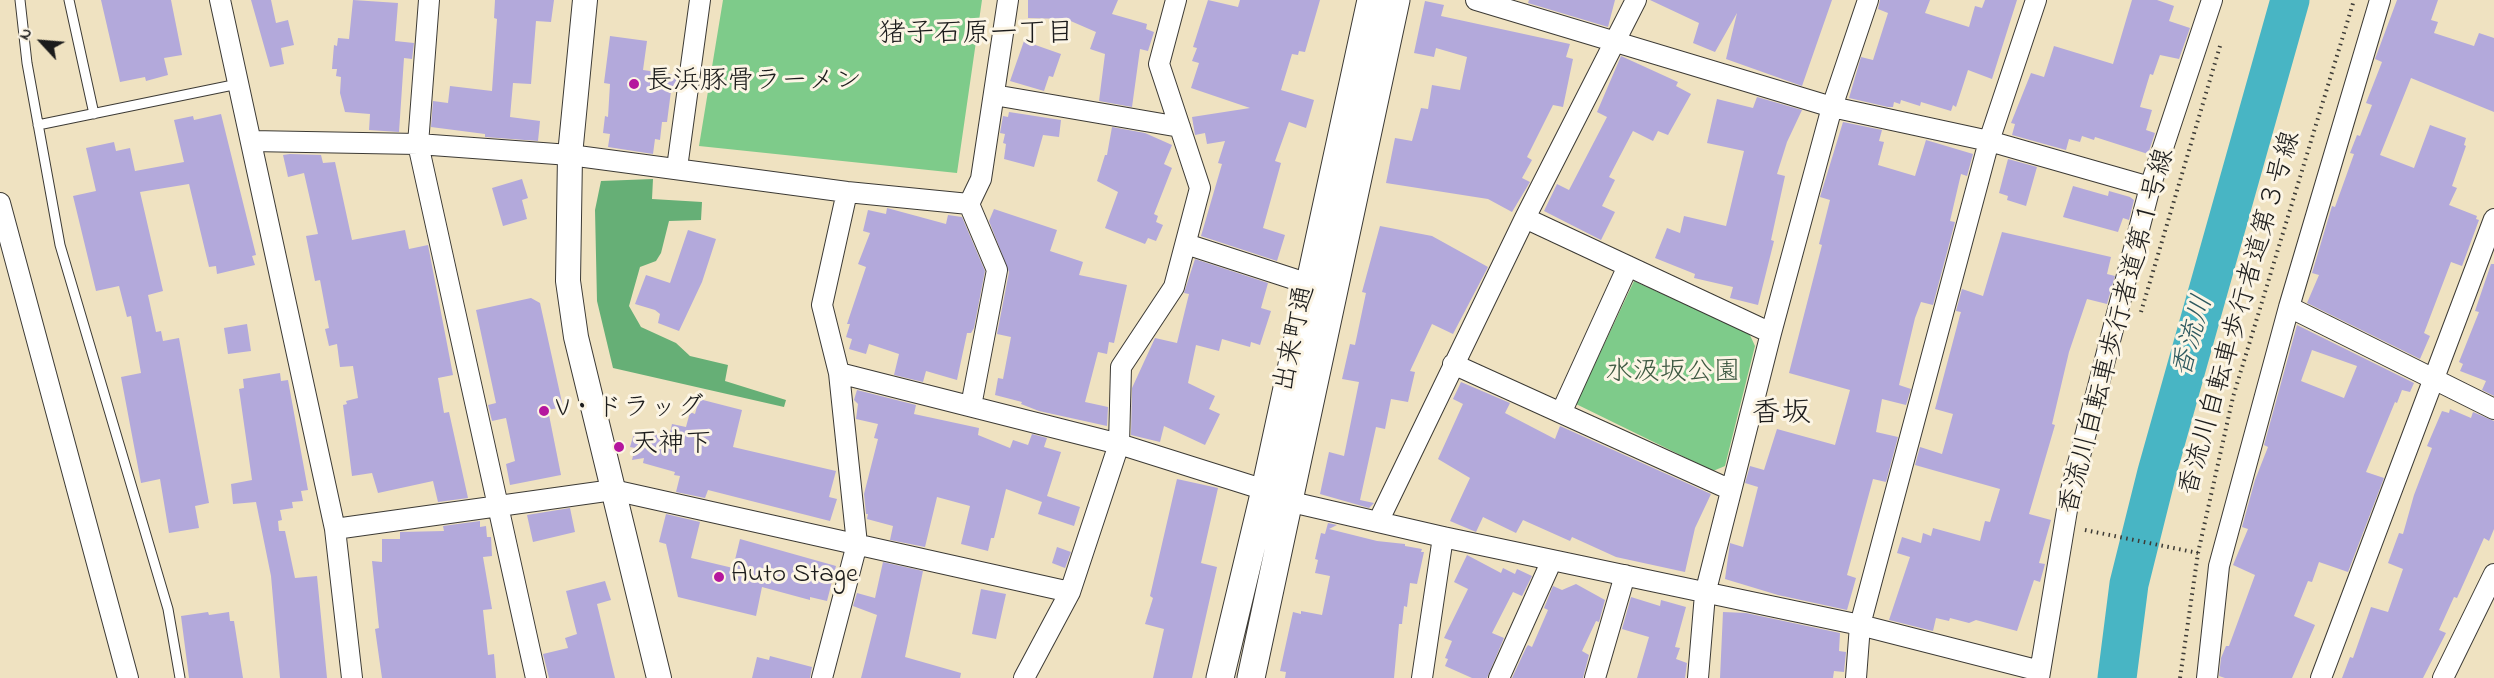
<!DOCTYPE html>
<html>
<head>
<meta charset="utf-8">
<style>
  body { margin:0 }
  #map { position:relative; width:2494px; height:678px; overflow:hidden; background:#efe2c1; font-family:"Indie Flower",sans-serif }
  canvas { display:block }
  .north { position:absolute; left:12px; top:12px; width:60px; height:60px; -webkit-text-stroke:4px #fcf5e5; paint-order:stroke; rotate:296deg; font-size:16px; font-weight:700; line-height:24px; text-align:center; color:#1c1c1c }
  .north::after { content:''; display:block; margin:auto; width:21px; height:27px; background:#1c1c1c; clip-path:polygon(50% 0,100% 100%,50% 72%,0 100%) }
</style>
</head>
<body>
<div id="map">
<canvas width="2494" height="678"></canvas>
<div class="north">N</div>
</div>
<script>
const ctx = document.querySelector('canvas').getContext('2d');
ctx.lineJoin = 'round';
function fill(path, color) {
  ctx.fillStyle = color;
  ctx.fill(path, 'evenodd');
}
function shape(rows) {
  const path = new Path2D();
  for (const r of rows) {
    path.moveTo(r[0], r[1]);
    for (let i = 2; i < r.length; i += 2) path.lineTo(r[i], r[i + 1]);
  }
  return path;
}
function stroke(path, color, width, dash) {
  ctx.strokeStyle = color;
  ctx.lineWidth = width;
  ctx.lineCap = dash ? 'butt' : 'round';
  ctx.setLineDash(dash || []);
  ctx.stroke(path);
}
function label(font, color, halo, rows, align = 'center') {
  ctx.font = font + ' "Indie Flower","Klee One",sans-serif';
  ctx.lineWidth = 6;
  ctx.setLineDash([]);
  ctx.textBaseline = 'middle';
  ctx.strokeStyle = halo;
  ctx.fillStyle = color;
  for (const [text, x, y, turn = 0] of rows) {
    ctx.save();
    ctx.translate(x, y);
    ctx.rotate((+turn || 0) * Math.PI / 180);
    ctx.textAlign = isNaN(turn) ? turn : align;
    if (halo) ctx.strokeText(text, 0, 0);
    ctx.fillText(text, 0, 0);
    ctx.restore();
  }
}
fill(shape([
  [723,0,982,0,957,173,699,146],
  [1634,281,1749,333,1755,346,1725,466,1713,471,1576,404]
]), '#7ecb8a');
fill(shape([
  [653,179,652,199,702,202,701,220,669,221,661,253,656,261,640,267,629,306,641,327,676,343,690,356,728,365,725,381,786,400,784,407,613,368,597,301,595,210,601,181]
]), '#66af76');
stroke(shape([
  [2117,678,2129,584,2157,472,2290,0]
]), '#48b5c4', 39);
fill(shape([
  [101,0,171,0,182,55,164,58,168,75,146,81,145,77,120,82],
  [251,0,271,0,276,23,288,20,294,45,281,48,284,64,270,67],
  [353,0,398,3,395,41,414,43,412,59,404,58,399,132,369,130,370,114,345,112,340,93,341,77,336,76,337,69,332,69,334,45,337,46,338,38,349,39],
  [495,0,554,0,551,22,536,21,531,84,513,83,510,117,540,121,538,141,485,137,485,134,431,127,433,101,448,103,450,86,492,91,497,19,494,18],
  [1028,0,1118,0,1112,14,1147,24,1146,29,1154,32,1148,51,1140,49,1132,107,1099,101,1105,54,1090,49,1096,32,1066,19,1028,18],
  [1208,0,1238,7,1240,0,1320,0,1305,52,1299,51,1298,55,1292,54,1281,90,1314,100,1306,128,1289,122,1275,161,1281,163,1263,228,1285,235,1277,261,1201,236,1222,164,1218,163,1225,141,1207,144,1205,133,1195,135,1192,117,1250,108,1191,88,1199,63,1192,61,1197,48,1193,47],
  [1529,0,1615,0,1608,27,1528,3],
  [1650,0,1832,0,1802,86,1726,59,1737,13,1715,52,1693,43,1699,23],
  [1880,0,1930,0,1925,13,1969,27,1975,6,1982,8,1985,0,2017,0,1992,79,1968,70,1956,107,1953,105,1951,111,1921,102,1920,106,1901,100,1900,104,1894,102,1893,107,1888,107,1849,98,1861,57,1873,60,1888,13,1878,9],
  [2132,0,2157,0,2174,6,2169,21,2190,28,2179,59,2160,55,2153,75,2150,74,2140,107,2152,110,2146,130,2155,133,2148,154,2095,137,2094,140,2082,136,2080,142,2069,139,2066,150,2012,135,2015,124,2011,123,2031,73,2044,77,2054,46,2113,64],
  [2397,0,2438,0,2431,20,2438,22,2434,33,2474,46,2479,33,2494,38,2494,112,2411,78,2380,155,2414,168,2430,125,2466,138,2464,145,2466,146,2452,186,2457,188,2449,205,2477,216,2476,219,2479,220,2462,266,2451,262,2424,333,2430,336,2420,359,2307,303,2319,275,2312,273,2332,206,2335,207,2354,154,2350,153,2357,135,2360,136,2372,105,2366,103,2382,62,2375,59],
  [1425,1,1444,5,1441,16,1570,44,1566,57,1573,59,1563,107,1553,105,1527,157,1532,160,1522,178,1530,182,1512,212,1488,199,1386,183,1395,138,1412,141,1421,108,1428,109,1432,85,1460,90,1467,57,1436,48,1434,57,1414,53],
  [610,36,647,41,643,70,678,75,675,92,671,91,667,122,662,122,660,140,655,139,653,154,608,147,610,134,603,133,605,116,608,117,610,84,604,83],
  [1024,41,1061,54,1053,77,1049,76,1044,91,1010,81],
  [1621,56,1678,82,1676,86,1691,94,1668,135,1658,131,1653,141,1633,131,1609,177,1615,180,1602,206,1615,212,1601,240,1544,211,1557,184,1569,190,1607,117,1597,112],
  [1757,97,1802,110,1787,142,1777,174,1785,176,1771,240,1774,241,1758,305,1730,298,1733,287,1694,278,1695,274,1655,258,1667,228,1680,233,1684,216,1726,226,1744,151,1707,143,1717,99,1753,108],
  [1009,112,1061,120,1059,137,1043,135,1034,167,1004,159,1006,144,1003,143,1005,134,1000,133,1003,116,1008,117],
  [221,114,256,255,252,256,255,265,217,274,216,266,209,267,189,184,140,192,163,291,148,295,156,332,161,331,163,341,179,338,209,503,195,506,199,528,169,533,160,479,141,483,121,377,141,373,131,316,127,317,119,286,96,291,73,196,96,191,86,148,114,142,116,151,130,148,135,171,184,162,174,120,193,116,194,120],
  [1843,122,1882,130,1879,141,1884,142,1878,165,1915,176,1926,140,1973,154,1967,176,1961,174,1950,221,1955,222,1933,305,1921,302,1915,318,1899,385,1911,389,1906,405,1882,399,1876,432,1898,437,1886,482,1873,479,1847,575,1856,578,1847,610,1778,595,1725,579,1730,543,1743,547,1758,487,1745,483,1750,466,1764,470,1777,429,1835,445,1850,390,1789,373,1822,245,1819,244,1830,200,1820,197],
  [1112,127,1145,133,1172,145,1164,164,1172,168,1154,214,1158,216,1156,222,1163,225,1156,241,1148,238,1145,244,1105,228,1118,192,1097,181,1105,155,1107,155],
  [290,154,321,155,323,163,335,162,352,240,405,230,409,249,428,245,453,375,438,378,444,413,449,412,468,498,438,502,433,481,378,493,372,473,352,476,343,405,347,404,346,401,358,398,353,366,340,367,337,344,329,346,325,329,329,328,320,280,315,281,306,236,318,234,304,173,288,177,283,155],
  [2008,159,2037,167,2026,206,2007,200,2008,196,1999,193],
  [522,179,528,198,522,200,527,219,503,226,492,188],
  [2073,186,2108,196,2109,191,2130,197,2134,200,2129,220,2123,218,2118,232,2063,217],
  [887,208,946,224,948,215,962,217,985,271,974,328,971,333,967,333,957,380,926,371,923,382,894,375,899,354,869,344,866,354,849,349,852,339,846,337,850,324,847,324,866,267,858,264,870,233,863,231,868,210,886,214],
  [994,209,1057,230,1050,251,1083,262,1079,275,1127,285,1114,343,1109,342,1107,354,1098,352,1085,402,1108,407,1107,426,1039,411,1021,404,1022,402,995,395,998,378,1003,379,1011,337,997,334,1009,272,989,221],
  [1380,226,1432,236,1488,267,1453,334,1432,324,1410,371,1415,372,1408,402,1391,399,1385,429,1376,427,1360,500,1374,503,1369,508,1320,494,1329,452,1344,456,1359,382,1342,379,1350,344,1355,345,1366,293,1362,292],
  [688,230,716,239,702,282,679,331,658,323,660,314,655,310,635,304,646,275,670,283],
  [2002,232,2111,257,2107,274,2115,276,2107,304,2087,299,2069,352,2052,424,2055,425,2029,514,2051,520,2039,563,2045,564,2040,582,2034,580,2017,631,1976,620,1969,623,1950,618,1949,621,1936,618,1933,631,1889,620,1910,557,1897,553,1902,537,1921,543,1923,533,1931,536,1933,528,1980,541,1985,521,1990,522,2000,489,1915,465,1920,447,1942,454,1953,414,1935,409,1960,315,1961,312,1956,311,1962,289,1983,296],
  [1195,259,1268,283,1261,308,1271,311,1260,345,1251,342,1250,347,1222,339,1219,351,1196,345,1188,383,1215,396,1209,409,1220,414,1205,445,1164,426,1160,442,1131,435,1132,388,1155,338,1177,343,1189,294,1184,293],
  [2491,264,2494,264,2494,396,2482,390,2486,381,2460,371,2463,364,2459,362,2479,312,2475,311],
  [531,298,540,303,563,407,548,410,561,475,510,485,506,464,515,461,506,418,492,421,488,405,496,403,476,310],
  [247,324,251,351,228,354,224,328],
  [2297,325,2414,383,2410,392,2402,390,2397,403,2395,402,2366,472,2384,478,2348,572,2319,562,2312,582,2308,581,2294,616,2315,625,2292,678,2225,678,2219,676,2221,658,2226,646,2229,646,2255,575,2233,565,2248,529,2242,527,2255,480,2268,447,2264,445],
  [2312,350,2357,366,2344,398,2301,381],
  [280,373,281,381,288,380,308,490,301,491,303,501,292,502,293,508,280,510,282,520,278,521,279,531,285,531,295,578,317,576,327,678,280,678,271,576,256,502,233,504,231,484,252,480,239,389,244,388,243,379],
  [1461,382,1510,403,1505,413,1555,439,1560,426,1711,494,1695,528,1685,572,1616,557,1572,537,1570,541,1523,520,1516,533,1483,517,1476,532,1450,521,1470,478,1438,459,1463,404,1453,399],
  [857,390,916,405,914,414,979,428,978,435,1010,448,1013,440,1028,445,1032,434,1047,438,1044,447,1061,452,1047,496,1080,507,1074,526,1038,514,1042,502,1006,489,994,538,991,538,988,551,961,544,970,506,937,497,925,547,890,540,893,526,867,519,868,514,866,514,864,494,878,439,874,438,878,424,856,419,858,404,854,400],
  [699,399,742,410,733,447,836,471,829,497,837,499,830,521,708,490,705,498,676,492,680,476,674,475,675,472,643,463,644,458,632,460,635,448,630,447,635,430,669,437,672,424,686,427,690,412,695,414],
  [2450,409,2471,418,2473,412,2494,421,2494,529,2489,541,2484,538,2457,598,2454,597,2439,630,2446,633,2423,678,2342,678,2350,657,2353,658,2371,607,2388,612,2403,569,2388,563,2399,533,2403,534,2414,495,2432,448,2427,446,2442,411,2449,413],
  [1177,479,1218,488,1201,563,1217,567,1192,678,1153,678,1164,629,1145,624,1153,598,1150,596],
  [570,508,575,532,533,542,527,515],
  [666,514,700,522,691,558,733,568,740,539,836,566,827,601,810,597,810,600,762,587,756,616,678,597,666,544,659,542],
  [480,521,480,527,486,526,487,537,491,537,492,556,483,557,492,609,483,610,488,655,494,654,496,678,382,678,375,629,379,628,372,561,382,562,382,539,400,539,400,532,444,531,443,526],
  [1328,523,1337,525,1329,529,1377,541,1405,544,1405,546,1422,549,1421,552,1424,552,1417,584,1410,583,1407,607,1404,606,1402,624,1399,624,1394,678,1285,678,1286,672,1280,671,1293,612,1301,614,1301,611,1322,615,1330,576,1315,573,1318,560,1315,559,1321,533,1325,534],
  [1057,547,1071,552,1065,568,1052,563],
  [1467,555,1501,573,1503,568,1515,574,1517,569,1532,576,1522,596,1513,592,1492,633,1504,638,1487,678,1472,678,1445,666,1448,659,1445,658,1452,641,1444,638,1468,589,1454,582],
  [883,562,923,571,905,657,961,673,960,678,861,678,877,615,853,606,857,593,875,598],
  [605,581,611,600,597,604,615,678,549,678,543,654,568,648,565,638,577,634,566,591],
  [1576,584,1605,600,1599,622,1596,621,1582,651,1589,655,1583,678,1512,678,1526,648,1528,645,1532,647,1548,610,1544,608,1553,586,1562,590],
  [981,589,1006,594,996,639,972,634],
  [1631,597,1660,606,1661,600,1686,607,1675,647,1680,648,1676,659,1687,663,1685,678,1637,678,1649,637,1622,629],
  [208,612,209,615,229,612,230,621,234,621,243,678,189,678,181,616],
  [1723,612,1746,613,1840,633,1839,651,1846,652,1844,672,1834,671,1833,678,1720,678],
  [770,656,812,667,810,678,752,678,757,657,769,660]
]), '#b3a9db');
const service = shape([
  [20,0,27,63,60,245,168,609,180,678],
  [69,0,94,114],
  [38,125,238,84]
]);
const minor = shape([
  [220,0,335,529,352,678],
  [429,0,418,144,536,678],
  [1476,0,1832,107,1989,141,2150,187],
  [994,95,1180,127],
  [251,141,418,144,570,155,847,192,969,204,981,179,1008,0],
  [677,168,700,0],
  [0,203,128,678],
  [969,204,997,270,971,406],
  [1525,218,1771,333],
  [1186,244,1309,284],
  [2289,307,2494,409],
  [1453,364,1731,490],
  [839,373,1119,444,1265,490,1287,501,1443,537,1860,625,2040,671],
  [1561,413,1628,266],
  [1378,522,1525,218,1636,0],
  [335,529,613,490,1070,592],
  [822,678,857,544,839,373,822,305,847,192],
  [1024,678,1070,592,1119,444,1121,367,1174,287,1200,188,1159,64,1176,0],
  [1422,678,1443,537],
  [1499,678,1552,560],
  [1595,678,1625,575],
  [1698,678,1705,594,1771,333,1832,107,1868,0],
  [1856,678,1860,625,1989,141,2036,0],
  [2039,678,2069,498,2150,187,2212,0],
  [2207,678,2219,566,2289,307,2380,0],
  [2321,678,2494,219],
  [2443,678,2494,574]
]);
const tertiary = shape([
  [585,0,570,155,568,281,576,337,659,678]
]);
const secondary = shape([
  [1220,678,1265,490,1371,0],
  [1251,678,1396,0]
]);
stroke(service, '#3c3a35', 11);
stroke(minor, '#3c3a35', 22);
stroke(tertiary, '#3c3a35', 26);
stroke(secondary, '#3c3a35', 29);
stroke(shape([
  [2141,312,2220,46],
  [2085,530,2198,553],
  [2180,678,2198,553,2233,397,2354,0]
]), '#3c3a35', 4, [1.5, 4.5]);
stroke(service, '#fff', 9);
stroke(minor, '#fff', 20);
stroke(tertiary, '#fff', 24);
stroke(secondary, '#fff', 27);
for (const [x, y, r, color] of [
  [634,84,6,"#b5179e"],
  [544,411,6,"#b5179e"],
  [619,447,6,"#b5179e"],
  [719,577,6,"#b5179e"]
]) {
  const dot = new Path2D();
  dot.arc(x, y, r, 0, 2 * Math.PI);
  ctx.fillStyle = color;
  ctx.fill(dot);
  stroke(dot, '#fcf5e5', 2);
}
label('27px', '#1c1c1c', '#fcf5e5', [
  ["長浜豚骨ラーメン",646,84],
  ["V・ドラッグ",556,411],
  ["天神下",631,447],
  ["Auto Stage",731,577]
], 'left');
label('27px', '#1c1c1c', '#fcf5e5', [
  ["香流川自転車歩行者道第３号線",2242,314,-74],
  ["香流川自転車歩行者道第１号線",2119,332,-75],
  ["出来町通",1297,339,-78]
]);
label('27px', '#3e5942', '#fcf5e5', [
  ["水汲坂公園",1673,375]
]);
label('28px', '#1c1c1c', '#fcf5e5', [
  ["猪子石原一丁目",976,36]
]);
label('italic 28px', '#2e595f', '#fcf5e5', [
  ["香流川",2195,337,-74]
]);
label('30px', '#1c1c1c', '#fcf5e5', [
  ["香坂",1781,416]
]);
</script>
</body>
</html>
